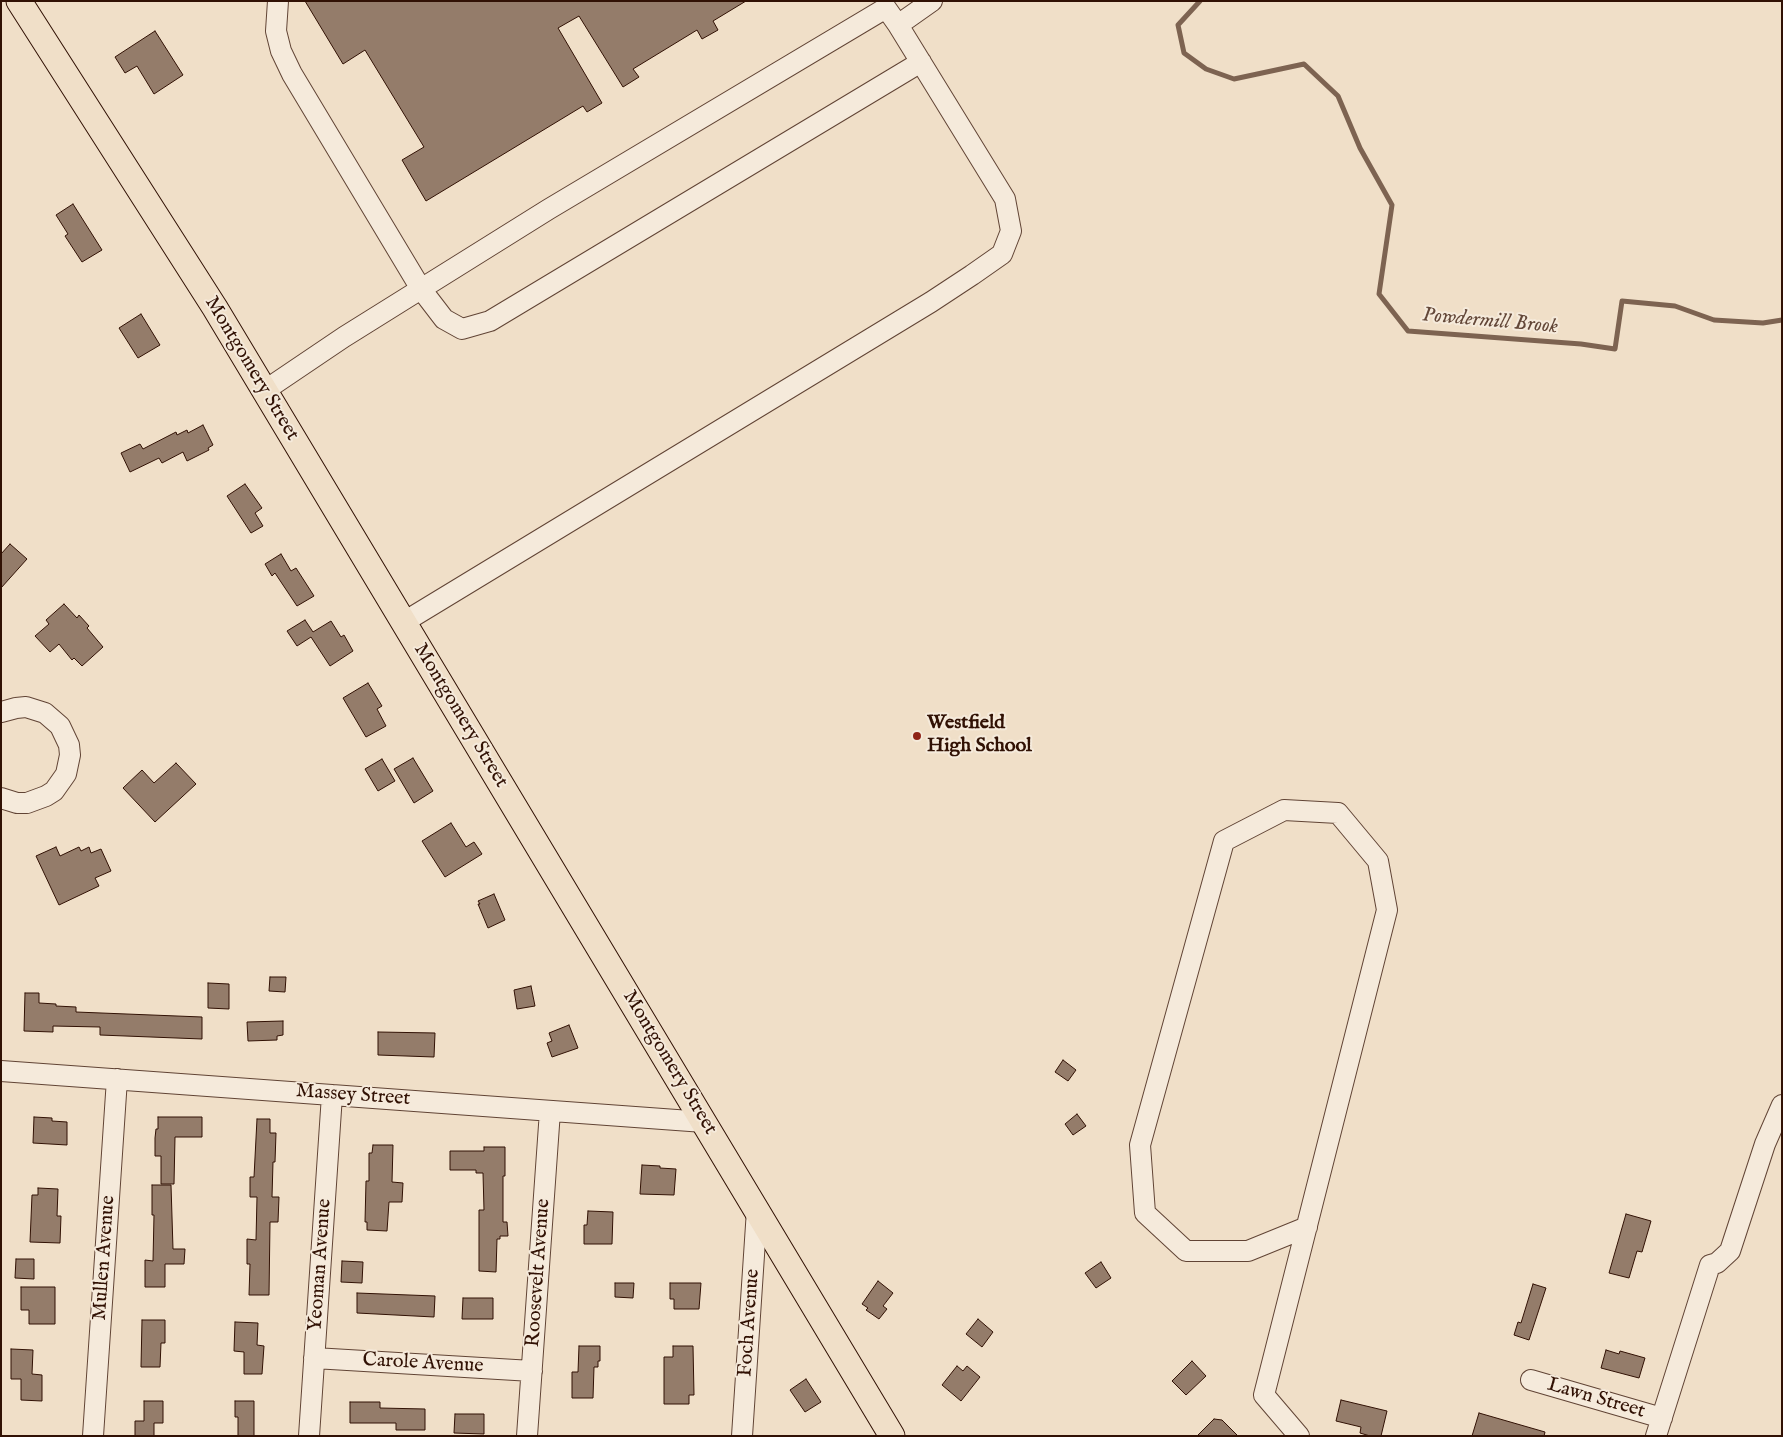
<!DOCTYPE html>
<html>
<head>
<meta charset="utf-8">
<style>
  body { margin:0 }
  #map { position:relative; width:1783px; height:1437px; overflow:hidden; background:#f0dfc8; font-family:"IM FELL English",serif }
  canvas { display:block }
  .frame { position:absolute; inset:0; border:2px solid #311104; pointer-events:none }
</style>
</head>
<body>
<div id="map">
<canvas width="1783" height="1437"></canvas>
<div class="frame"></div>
</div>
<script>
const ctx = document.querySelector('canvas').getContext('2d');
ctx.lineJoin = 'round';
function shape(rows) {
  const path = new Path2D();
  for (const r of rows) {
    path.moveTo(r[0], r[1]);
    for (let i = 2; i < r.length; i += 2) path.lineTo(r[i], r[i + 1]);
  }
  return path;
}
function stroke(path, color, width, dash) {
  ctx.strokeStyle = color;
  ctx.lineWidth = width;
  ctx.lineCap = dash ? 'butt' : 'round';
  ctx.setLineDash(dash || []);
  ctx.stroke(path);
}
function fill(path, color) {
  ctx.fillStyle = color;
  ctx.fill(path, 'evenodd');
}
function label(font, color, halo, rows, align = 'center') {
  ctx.font = font + ' "IM FELL English",serif';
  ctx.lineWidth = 4;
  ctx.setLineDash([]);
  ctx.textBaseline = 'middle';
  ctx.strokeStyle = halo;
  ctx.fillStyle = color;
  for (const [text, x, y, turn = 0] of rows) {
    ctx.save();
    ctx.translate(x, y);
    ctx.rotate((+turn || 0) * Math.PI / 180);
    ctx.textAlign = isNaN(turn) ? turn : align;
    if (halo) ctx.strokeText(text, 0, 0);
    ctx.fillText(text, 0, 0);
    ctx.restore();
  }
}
stroke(shape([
  [1200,1,1178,25,1184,53,1206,69,1234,79,1304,64,1338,96,1360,148,1392,205,1379,294,1408,331,1581,344,1615,349,1622,301,1675,306,1714,320,1763,323,1782,320]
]), '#7d6351', 5);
const building = shape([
  [305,1,746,1,713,21,718,30,702,39,697,30,633,69,639,77,623,87,579,16,558,28,602,103,587,112,583,106,426,201,402,160,424,147,365,50,343,64,305,1],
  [155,31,183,75,154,94,137,66,125,73,115,57,155,31],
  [73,204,102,250,82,262,65,236,68,234,56,215,73,204],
  [141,314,160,345,138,358,119,328,141,314],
  [203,425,213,445,208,448,209,450,187,461,183,452,162,463,159,458,130,472,121,453,140,444,143,449,176,432,177,435,187,430,188,433,203,425],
  [245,484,262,508,255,513,263,526,251,533,227,496,245,484],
  [10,544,27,559,1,588,1,554,10,544],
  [281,554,291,571,296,568,314,596,297,606,275,573,272,576,265,564,281,554],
  [64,604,77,618,79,615,89,626,87,628,103,647,82,666,74,658,72,660,59,644,50,652,35,636,49,624,46,620,64,604],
  [305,620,313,632,331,621,341,637,344,635,353,651,330,666,311,637,297,646,287,631,305,620],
  [368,683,382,706,377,709,386,726,366,737,343,698,368,683],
  [413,758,433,791,414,803,394,769,413,758],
  [382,759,395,781,378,791,365,769,382,759],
  [176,763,196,784,155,822,123,788,142,770,154,783,176,763],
  [451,823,466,847,474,842,482,854,445,877,422,841,451,823],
  [56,847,60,856,79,847,81,851,89,847,91,853,101,849,111,871,95,878,99,886,59,905,36,856,56,847],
  [494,894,505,920,488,928,478,904,480,904,478,901,494,894],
  [270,977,286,977,285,992,269,991,270,977],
  [208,983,229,984,229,1009,208,1008,208,983],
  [531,986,535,1006,517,1009,514,990,531,986],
  [25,993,39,993,39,1003,56,1004,56,1006,76,1007,76,1012,202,1017,202,1039,100,1035,100,1027,53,1026,53,1032,24,1031,25,993],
  [283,1021,283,1035,277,1036,277,1040,248,1041,247,1022,283,1021],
  [569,1025,578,1048,552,1057,547,1043,552,1041,549,1033,569,1025],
  [378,1032,435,1033,434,1057,378,1055,378,1032],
  [1063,1060,1076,1070,1068,1081,1055,1072,1063,1060],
  [1077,1114,1086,1126,1073,1135,1065,1124,1077,1114],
  [34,1117,52,1118,52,1121,67,1122,67,1145,33,1143,34,1117],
  [158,1117,202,1117,202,1137,175,1137,174,1184,161,1184,161,1156,155,1156,155,1138,156,1129,158,1129,158,1117],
  [257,1119,270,1119,270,1133,276,1133,275,1162,273,1162,272,1197,279,1197,278,1222,270,1222,269,1295,249,1295,250,1264,247,1264,247,1239,256,1240,257,1197,250,1197,250,1177,254,1177,257,1119],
  [373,1145,393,1145,392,1182,403,1183,402,1202,389,1202,387,1231,367,1230,367,1222,365,1222,366,1181,369,1181,369,1153,372,1153,373,1145],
  [484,1147,505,1147,505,1176,503,1176,503,1222,507,1222,508,1236,500,1236,500,1239,497,1239,496,1272,479,1271,479,1210,484,1210,483,1173,476,1173,476,1170,450,1170,450,1151,484,1151,484,1147],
  [642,1165,660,1166,660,1168,676,1169,674,1195,640,1194,642,1165],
  [152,1185,171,1185,173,1249,185,1249,184,1264,165,1264,165,1287,145,1287,145,1260,153,1261,154,1215,152,1215,152,1185],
  [38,1188,58,1189,57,1216,61,1216,60,1243,30,1242,32,1195,38,1195,38,1188],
  [588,1211,613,1212,612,1244,584,1244,584,1225,587,1225,588,1211],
  [1626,1214,1651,1221,1642,1252,1637,1251,1629,1278,1609,1273,1626,1214],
  [16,1259,34,1259,34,1279,15,1278,16,1259],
  [342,1261,363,1262,362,1283,341,1282,342,1261],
  [1101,1262,1111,1278,1096,1288,1085,1273,1101,1262],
  [878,1281,893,1293,883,1306,887,1309,879,1319,866,1310,868,1308,862,1304,878,1281],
  [615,1283,634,1283,633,1298,615,1297,615,1283],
  [670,1283,701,1283,699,1309,674,1309,674,1299,670,1299,670,1283],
  [1533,1284,1546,1288,1529,1340,1514,1335,1518,1322,1521,1323,1533,1284],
  [21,1287,55,1287,55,1324,29,1324,29,1310,21,1310,21,1287],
  [357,1293,435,1296,434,1317,357,1313,357,1293],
  [463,1298,493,1298,493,1319,462,1319,463,1298],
  [978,1319,993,1332,982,1347,966,1334,978,1319],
  [142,1320,165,1320,165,1343,161,1343,160,1367,141,1367,142,1320],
  [235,1322,258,1323,257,1345,264,1346,262,1374,244,1374,244,1352,234,1351,235,1322],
  [579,1346,600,1346,600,1361,598,1361,598,1367,594,1367,593,1398,572,1398,572,1372,578,1372,579,1346],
  [673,1346,693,1346,694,1395,689,1395,689,1404,664,1404,664,1357,673,1357,673,1346],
  [11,1349,33,1350,32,1374,42,1375,42,1401,21,1400,21,1379,11,1379,11,1349],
  [1606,1350,1619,1354,1620,1351,1645,1358,1639,1378,1601,1368,1606,1350],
  [1192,1361,1206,1376,1186,1395,1172,1381,1192,1361],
  [957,1366,963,1371,967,1366,980,1377,961,1401,942,1385,957,1366],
  [806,1379,821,1402,805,1412,790,1390,806,1379],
  [1341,1400,1387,1411,1381,1436,1370,1436,1360,1433,1361,1427,1336,1421,1341,1400],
  [144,1401,163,1401,163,1423,154,1423,154,1436,135,1436,135,1421,144,1421,144,1401],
  [235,1401,254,1401,254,1436,238,1436,238,1417,235,1417,235,1401],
  [350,1402,380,1402,380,1408,425,1409,425,1430,396,1430,396,1423,350,1423,350,1402],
  [1479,1413,1545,1432,1544,1436,1472,1436,1479,1413],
  [455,1414,484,1414,484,1434,454,1433,455,1414],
  [1214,1419,1222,1420,1238,1436,1197,1436,1214,1419]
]);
fill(building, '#947c6a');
stroke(building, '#311104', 1);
const minor = shape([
  [278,1,276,31,281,51,292,74,421,289,444,319,462,329,490,321,921,62],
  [898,25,932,1],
  [264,391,344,337,549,209,886,8,898,25,1005,199,1011,231,1002,254,972,275,931,302,404,622],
  [1,712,16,708,26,707,45,713,60,726,69,745,70,755,66,774,54,791,46,796,27,803,17,803,1,798],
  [1,1071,704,1122],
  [314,1358,532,1371],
  [1531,1380,1662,1418],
  [93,1436,117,1079],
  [309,1436,332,1095],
  [527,1436,550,1111],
  [742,1436,757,1210],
  [1299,1436,1264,1395,1387,910,1378,861,1338,813,1284,810,1224,841,1140,1145,1145,1213,1186,1251,1248,1251,1307,1227],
  [1656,1436,1710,1265,1717,1263,1730,1251,1765,1144,1782,1105]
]);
const major = shape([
  [19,1,215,308,892,1436]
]);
stroke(minor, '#614435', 22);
stroke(major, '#311104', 27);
stroke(minor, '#f5eadb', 20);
stroke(major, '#f0dfc8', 25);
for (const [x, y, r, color] of [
  [917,736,5,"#8f2418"]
]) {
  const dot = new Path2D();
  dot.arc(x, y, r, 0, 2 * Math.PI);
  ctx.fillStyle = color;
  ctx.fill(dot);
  stroke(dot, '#f5eadb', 2);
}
label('20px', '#311104', '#f5eadb', [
  ["Montgomery Street",251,369,59],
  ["Montgomery Street",460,716,59],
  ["Montgomery Street",669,1063,59],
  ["Massey Street",353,1096,4],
  ["Mullen Avenue",105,1258,-86],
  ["Yeoman Avenue",321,1265,-86],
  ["Roosevelt Avenue",539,1273,-86],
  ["Foch Avenue",750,1323,-86],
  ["Carole Avenue",423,1364,3],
  ["Lawn Street",1596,1399,16]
]);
label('bold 20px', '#311104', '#f5eadb', [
  ["Westfield",927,724],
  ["High School",927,747]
], 'left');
label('italic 21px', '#634738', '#f5eadb', [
  ["Powdermill Brook",1490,322,5]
]);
</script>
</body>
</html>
